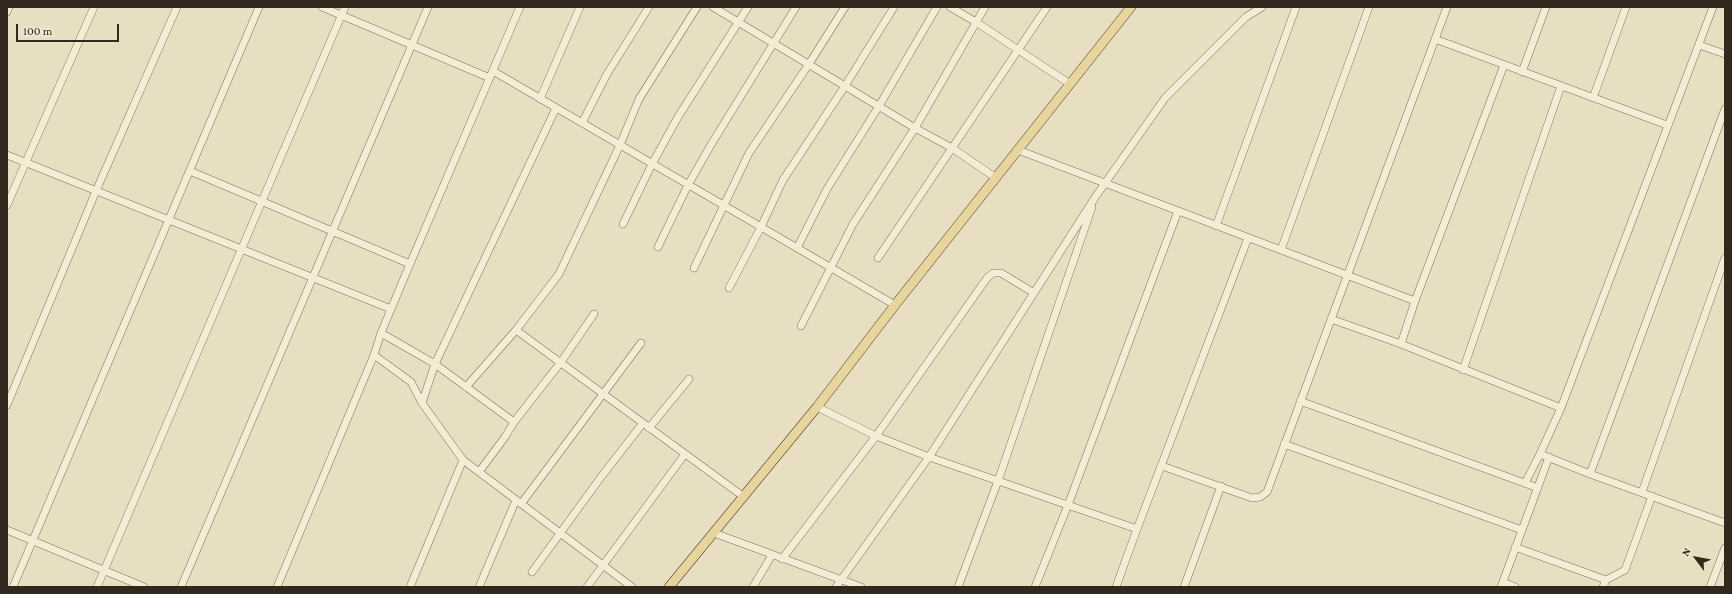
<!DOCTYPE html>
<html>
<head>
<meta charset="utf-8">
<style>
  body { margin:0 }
  #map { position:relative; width:1732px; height:594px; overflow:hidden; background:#e8dec2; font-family:"Crimson Pro",serif }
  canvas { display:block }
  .frame { position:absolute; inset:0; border:8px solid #32281e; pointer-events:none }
  .north { position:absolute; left:1676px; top:538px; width:40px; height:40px; -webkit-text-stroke:3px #f1e9d1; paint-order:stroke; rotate:302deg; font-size:11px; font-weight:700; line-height:16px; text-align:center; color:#32281e }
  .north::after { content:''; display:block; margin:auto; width:14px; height:18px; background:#32281e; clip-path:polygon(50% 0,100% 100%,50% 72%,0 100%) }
  .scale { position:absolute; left:16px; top:24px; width:103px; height:18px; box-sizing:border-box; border:2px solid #32281e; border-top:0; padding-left:5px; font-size:12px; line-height:14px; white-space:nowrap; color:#32281e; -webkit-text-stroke:3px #f1e9d1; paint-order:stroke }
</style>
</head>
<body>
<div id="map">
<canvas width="1732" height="594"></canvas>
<div class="frame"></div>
<div class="north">N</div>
<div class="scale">100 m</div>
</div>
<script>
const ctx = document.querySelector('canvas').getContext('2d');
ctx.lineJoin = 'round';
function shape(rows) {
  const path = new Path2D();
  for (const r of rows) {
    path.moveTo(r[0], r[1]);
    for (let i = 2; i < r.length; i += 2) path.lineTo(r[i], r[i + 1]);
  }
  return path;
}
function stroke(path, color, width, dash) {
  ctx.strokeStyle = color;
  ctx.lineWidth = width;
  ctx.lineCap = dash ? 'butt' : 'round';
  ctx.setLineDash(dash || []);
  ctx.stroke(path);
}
const minor = shape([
  [322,7,490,78],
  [713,7,915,128,952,148,996,178],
  [950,7,976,22,1070,84],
  [7,12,9,7],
  [1435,39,1667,125],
  [1699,45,1725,54],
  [493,71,895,305],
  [1522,72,1546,7],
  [1593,98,1626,7],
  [540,99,580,7],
  [582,123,607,74,649,7],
  [1018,150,1415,301],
  [7,155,391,309],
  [190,171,410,264],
  [7,205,94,7],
  [623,224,652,164,678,117,748,7],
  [1216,226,1296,7],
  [658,247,688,185,712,143,796,7],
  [797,248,827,189,879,106,937,7],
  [1281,250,1369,7],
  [878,258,1047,7],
  [694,268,749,153,809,64,845,7],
  [729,288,761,227,783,180,845,86,894,7],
  [1331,319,1401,344,1561,408],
  [801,326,853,224,915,128,985,7],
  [516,330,744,497],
  [381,333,435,364,514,422],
  [1401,344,1415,301,1504,65],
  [374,355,411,382,422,403,463,460,632,587],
  [1463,370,1561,86],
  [466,387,516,330,559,274,620,145,639,99,697,7],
  [1300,401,1538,488],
  [422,403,435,364,556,108],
  [7,405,96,191,177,7],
  [817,407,876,436,929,457,1137,529],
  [649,428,689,379],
  [1284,444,1522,530],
  [1540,454,1590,474,1725,523],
  [1162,466,1252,498,1260,497,1267,492,1447,7],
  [479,472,505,437,514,422,561,362,594,314],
  [1590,474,1725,109],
  [1525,483,1540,454,1561,408,1713,7],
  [1642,492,1725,258],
  [521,504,641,343],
  [7,530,144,587],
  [714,533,861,587],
  [1515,547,1606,580],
  [782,559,876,436,987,278,993,273,1001,273,1034,293],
  [532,572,601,477,643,423],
  [1503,582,1515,587],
  [13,587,259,7],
  [97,587,345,7],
  [181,587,428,7],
  [277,587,374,355,381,333,410,264,520,7],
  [410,587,463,460],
  [479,587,516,500],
  [587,587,685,454],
  [753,587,772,555],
  [836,587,929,457,1096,196,1165,98,1246,17,1262,7],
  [958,587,998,481,1092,207],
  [1035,587,1068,505,1178,211],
  [1116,587,1137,529,1248,238],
  [1184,587,1221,486],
  [1501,587,1549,457],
  [1603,587,1606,580,1625,570,1652,496],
  [1710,587,1725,548]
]);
const major = shape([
  [669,587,817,407,895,305,1131,7]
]);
stroke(minor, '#80705b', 8);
stroke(major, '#4e3f2f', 10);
stroke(minor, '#f4ecd4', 7);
stroke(major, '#e8d49d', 9);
</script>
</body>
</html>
